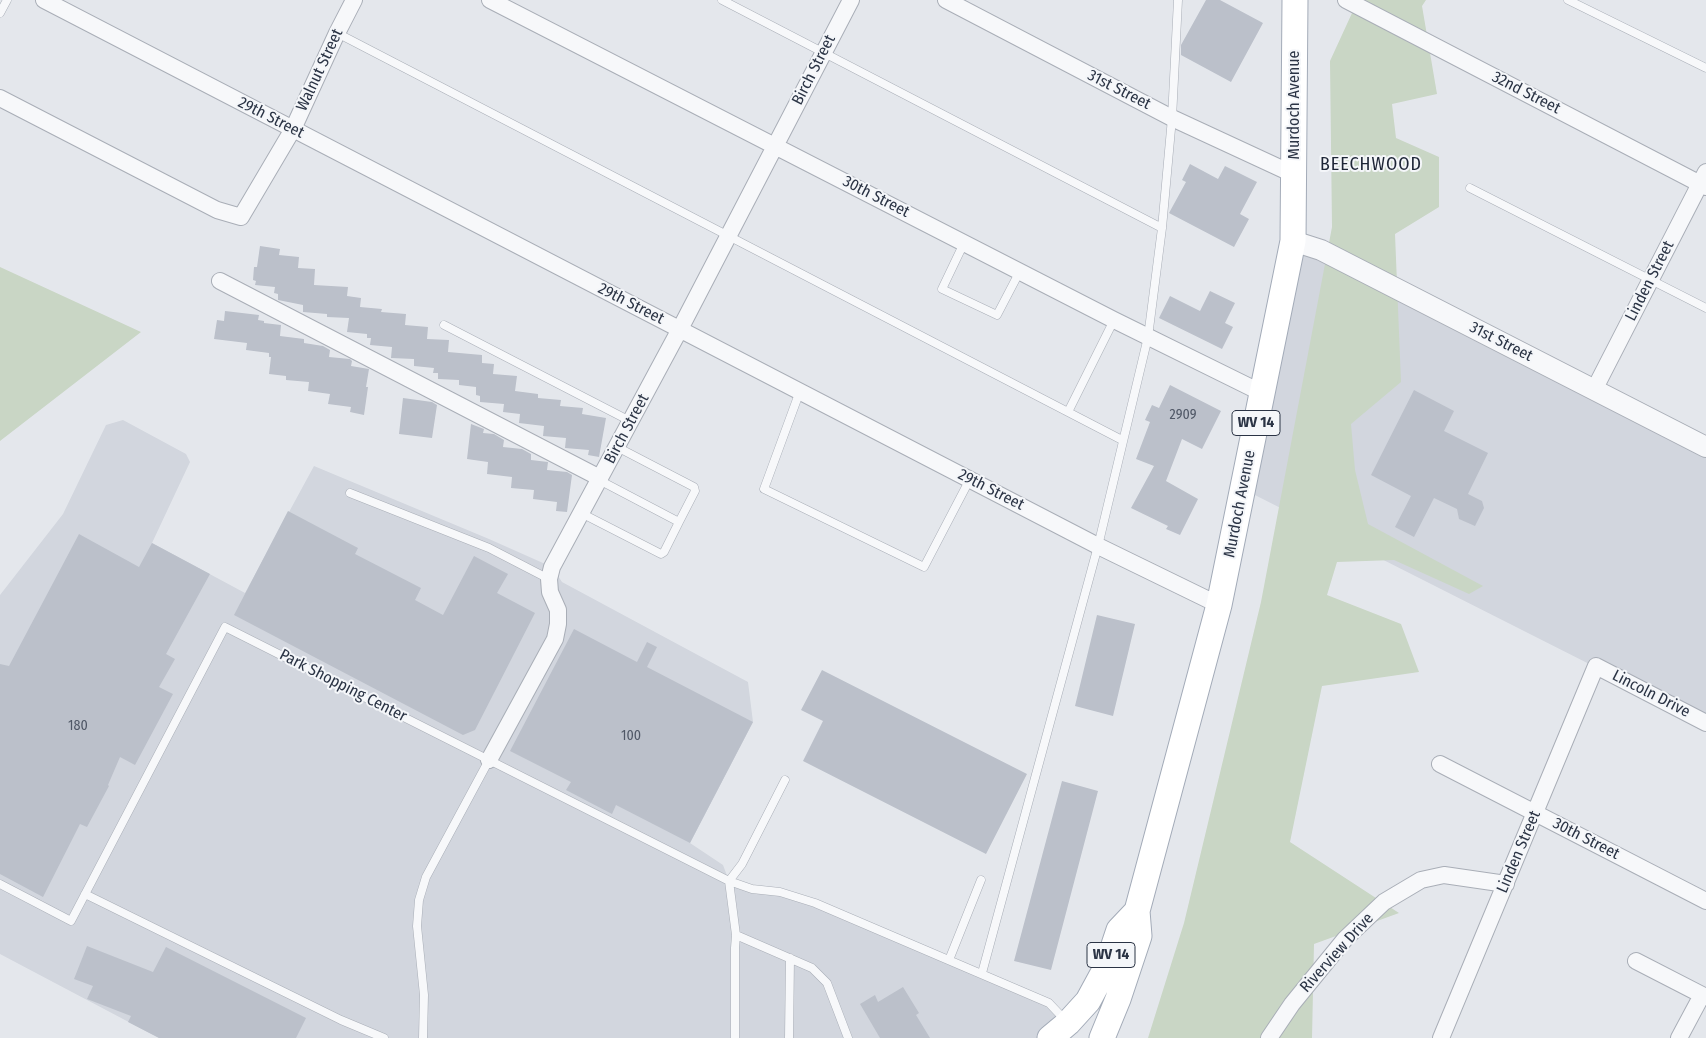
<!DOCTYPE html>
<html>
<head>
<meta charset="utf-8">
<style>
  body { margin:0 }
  canvas { display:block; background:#e4e7ec }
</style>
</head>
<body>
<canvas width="1706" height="1038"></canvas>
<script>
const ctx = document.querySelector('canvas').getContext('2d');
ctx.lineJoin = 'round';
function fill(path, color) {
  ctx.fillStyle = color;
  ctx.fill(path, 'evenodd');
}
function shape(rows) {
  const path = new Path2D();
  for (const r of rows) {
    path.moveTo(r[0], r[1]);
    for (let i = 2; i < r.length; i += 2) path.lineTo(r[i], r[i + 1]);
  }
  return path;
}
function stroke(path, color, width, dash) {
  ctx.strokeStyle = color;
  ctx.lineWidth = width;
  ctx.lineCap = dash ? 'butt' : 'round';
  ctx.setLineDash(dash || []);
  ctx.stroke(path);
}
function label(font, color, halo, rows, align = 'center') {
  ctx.font = font + ' "Fira Sans Condensed",sans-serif';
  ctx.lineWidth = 4;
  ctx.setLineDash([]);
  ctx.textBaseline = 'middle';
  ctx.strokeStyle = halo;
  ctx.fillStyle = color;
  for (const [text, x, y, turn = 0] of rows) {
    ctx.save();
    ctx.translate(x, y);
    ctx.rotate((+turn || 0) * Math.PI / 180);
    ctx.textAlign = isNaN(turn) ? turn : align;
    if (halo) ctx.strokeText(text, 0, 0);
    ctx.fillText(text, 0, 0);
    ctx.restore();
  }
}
fill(shape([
  [1293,241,1706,447,1706,723,1243,489],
  [123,420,186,454,190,462,152,543,245,593,314,466,489,539,552,567,562,582,748,682,753,722,690,843,723,865,729,881,780,892,1049,1003,1068,1023,1050,1038,159,1038,0,954,0,595,63,514,106,425]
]), '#d2d6de');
fill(shape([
  [1358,0,1426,0,1422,6,1437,94,1392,104,1396,138,1439,157,1439,207,1395,234,1401,382,1351,424,1355,470,1368,524,1483,586,1469,594,1394,560,1337,562,1327,595,1401,624,1419,672,1322,686,1290,842,1399,913,1314,944,1312,1038,1148,1038,1184,923,1261,602,1332,227,1330,61],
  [0,267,141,332,0,441]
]), '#c9d6c5');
fill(shape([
  [1206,0,1220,0,1263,23,1231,82,1181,55,1181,45],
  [1190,164,1218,179,1225,166,1257,182,1240,214,1249,219,1234,247,1169,213,1186,182,1182,180],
  [260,246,280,249,279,255,299,257,298,268,315,269,314,285,348,287,347,296,361,298,360,307,382,309,381,312,406,314,405,325,428,327,427,339,449,340,448,352,482,355,482,363,494,364,493,374,517,376,515,391,538,394,538,398,561,400,560,406,583,408,582,414,606,418,599,457,588,455,589,450,565,448,566,438,543,436,544,426,519,423,520,414,503,412,504,404,480,402,480,396,476,395,476,387,459,385,459,380,438,379,438,373,433,373,434,368,414,366,414,359,391,358,392,347,370,345,371,338,367,338,367,334,347,332,349,318,327,317,327,314,303,312,303,305,278,300,278,294,274,293,275,287,255,285,256,281,253,280,254,267,257,267],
  [1210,291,1235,303,1225,323,1233,327,1222,349,1159,318,1170,296,1200,311],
  [225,311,259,315,258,320,264,321,264,323,281,325,280,336,304,339,304,343,323,346,330,350,329,357,350,359,352,361,351,366,369,369,366,387,368,387,364,415,350,412,351,407,328,404,330,394,308,391,309,382,286,380,286,376,269,374,271,357,269,357,269,353,246,350,247,343,214,339,217,320,224,321],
  [1170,385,1221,411,1202,449,1182,439,1166,481,1198,499,1180,535,1166,529,1168,526,1131,508,1154,466,1136,459,1150,422,1145,420,1152,405,1159,408],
  [1414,390,1454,411,1444,431,1488,453,1468,494,1482,501,1484,508,1475,526,1459,519,1457,509,1434,498,1414,537,1395,527,1411,496,1371,475],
  [403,398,432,402,437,405,432,438,399,434],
  [471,424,484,429,483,433,494,434,504,440,503,447,522,449,531,454,531,460,548,462,547,470,567,472,572,475,567,512,556,511,557,502,533,499,534,490,511,488,512,477,487,474,488,462,467,459],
  [288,511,358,548,355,554,421,588,415,600,443,615,474,556,508,574,497,593,535,613,475,730,463,735,234,615],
  [79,534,139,567,152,543,210,574,166,654,175,659,159,687,173,694,135,765,120,757,108,785,109,786,87,827,80,824,43,897,0,874,0,664,9,666],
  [1097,615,1135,624,1113,716,1075,706],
  [574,629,637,662,647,642,657,647,647,667,753,722,690,843,616,805,612,814,566,790,571,782,510,751],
  [822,670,1027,774,986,854,803,761,823,721,801,710],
  [1062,781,1098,791,1051,970,1014,961],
  [87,946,153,972,166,947,306,1018,296,1038,159,1038,128,1022,131,1016,87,999,93,986,74,979],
  [903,987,919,1013,916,1015,930,1038,880,1038,860,1004,875,995,878,1002]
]), '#bbc0ca');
const service = shape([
  [722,0,1162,228],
  [1568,0,1706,68],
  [0,13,7,0],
  [337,33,1122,440],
  [1470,188,1706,308],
  [964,243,942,289,997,315,1020,271],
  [444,325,630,421],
  [800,391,764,489,924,567,970,479],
  [1068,412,1114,320],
  [599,480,679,522,695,491,694,487,617,447],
  [350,493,489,548,549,579],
  [581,513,661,554,664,552,679,522],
  [0,884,71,921,225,627,729,881,752,889,780,892,815,903,1049,1003,1065,1020],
  [85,894,341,1020,384,1038],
  [736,935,812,968,827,983,848,1038],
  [949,960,981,880],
  [982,973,1098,546,1148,337,1162,228,1172,118,1178,0],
  [423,1038,424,995,417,926,419,900,426,877,489,760],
  [735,1038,735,948,736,935,729,881,742,864,785,780],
  [789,1038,790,958]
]);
const minor = shape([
  [44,0,1098,546,1219,605],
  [490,0,1114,320,1262,393],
  [946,0,1172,118,1295,175],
  [1346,0,1706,187],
  [0,98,217,210,241,217,293,129,337,33,354,0],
  [220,281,600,478],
  [1594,390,1706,172],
  [489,760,555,639,558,624,558,610,550,592,549,579,552,567,680,329,851,0],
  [1440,764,1706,901],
  [1636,961,1706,997],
  [1269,1038,1292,1004,1345,939,1384,902,1421,880,1444,875,1506,884],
  [1441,1038,1596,666,1706,723],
  [1679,1038,1702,995]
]);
const tertiary = shape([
  [1293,241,1321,250,1706,447]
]);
const primary = shape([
  [1050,1038,1068,1023,1088,1001,1107,966,1119,930,1137,911],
  [1102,1038,1118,999,1139,936,1137,911,1219,605,1293,241,1295,0]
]);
stroke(service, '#a9aeb7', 9);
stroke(minor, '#a9aeb7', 18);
stroke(tertiary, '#a9aeb7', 22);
stroke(primary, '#a3abb8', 27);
stroke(service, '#f7f8fa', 8);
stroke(minor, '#f7f8fa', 16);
stroke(tertiary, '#f7f8fa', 20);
stroke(primary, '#fff', 25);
label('14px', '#4f5766', null, [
  ["2909",1183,415],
  ["180",78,726],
  ["100",631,736]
]);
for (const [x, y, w] of [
  [1256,423,48],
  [1111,955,48]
]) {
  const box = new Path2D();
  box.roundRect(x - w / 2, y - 12.5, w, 25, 4);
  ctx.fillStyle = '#f4f6f9';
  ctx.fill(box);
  stroke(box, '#2b3445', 1);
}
label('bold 15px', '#2b3445', null, [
  ["WV 14",1256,423],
  ["WV 14",1111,955]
]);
label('16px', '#2b3445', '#f4f6f9', [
  ["Walnut Street",320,70,-65],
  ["Birch Street",814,70,-63],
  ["31st Street",1119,90,27],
  ["32nd Street",1526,93,27],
  ["Murdoch Avenue",1295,105,-90],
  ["29th Street",271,118,27],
  ["30th Street",876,197,27],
  ["Linden Street",1650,281,-63],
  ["29th Street",631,304,27],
  ["31st Street",1501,342,27],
  ["Birch Street",627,429,-62],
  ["29th Street",991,490,27],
  ["Murdoch Avenue",1240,504,-79],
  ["Park Shopping Center",343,686,27],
  ["Lincoln Drive",1651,694,27],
  ["30th Street",1586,839,27],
  ["Linden Street",1519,852,-67],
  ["Riverview Drive",1337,953,-48]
]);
ctx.letterSpacing = '1px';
label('18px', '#1d2536', '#f4f6f9', [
  ["BEECHWOOD",1371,165]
]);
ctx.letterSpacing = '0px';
</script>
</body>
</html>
